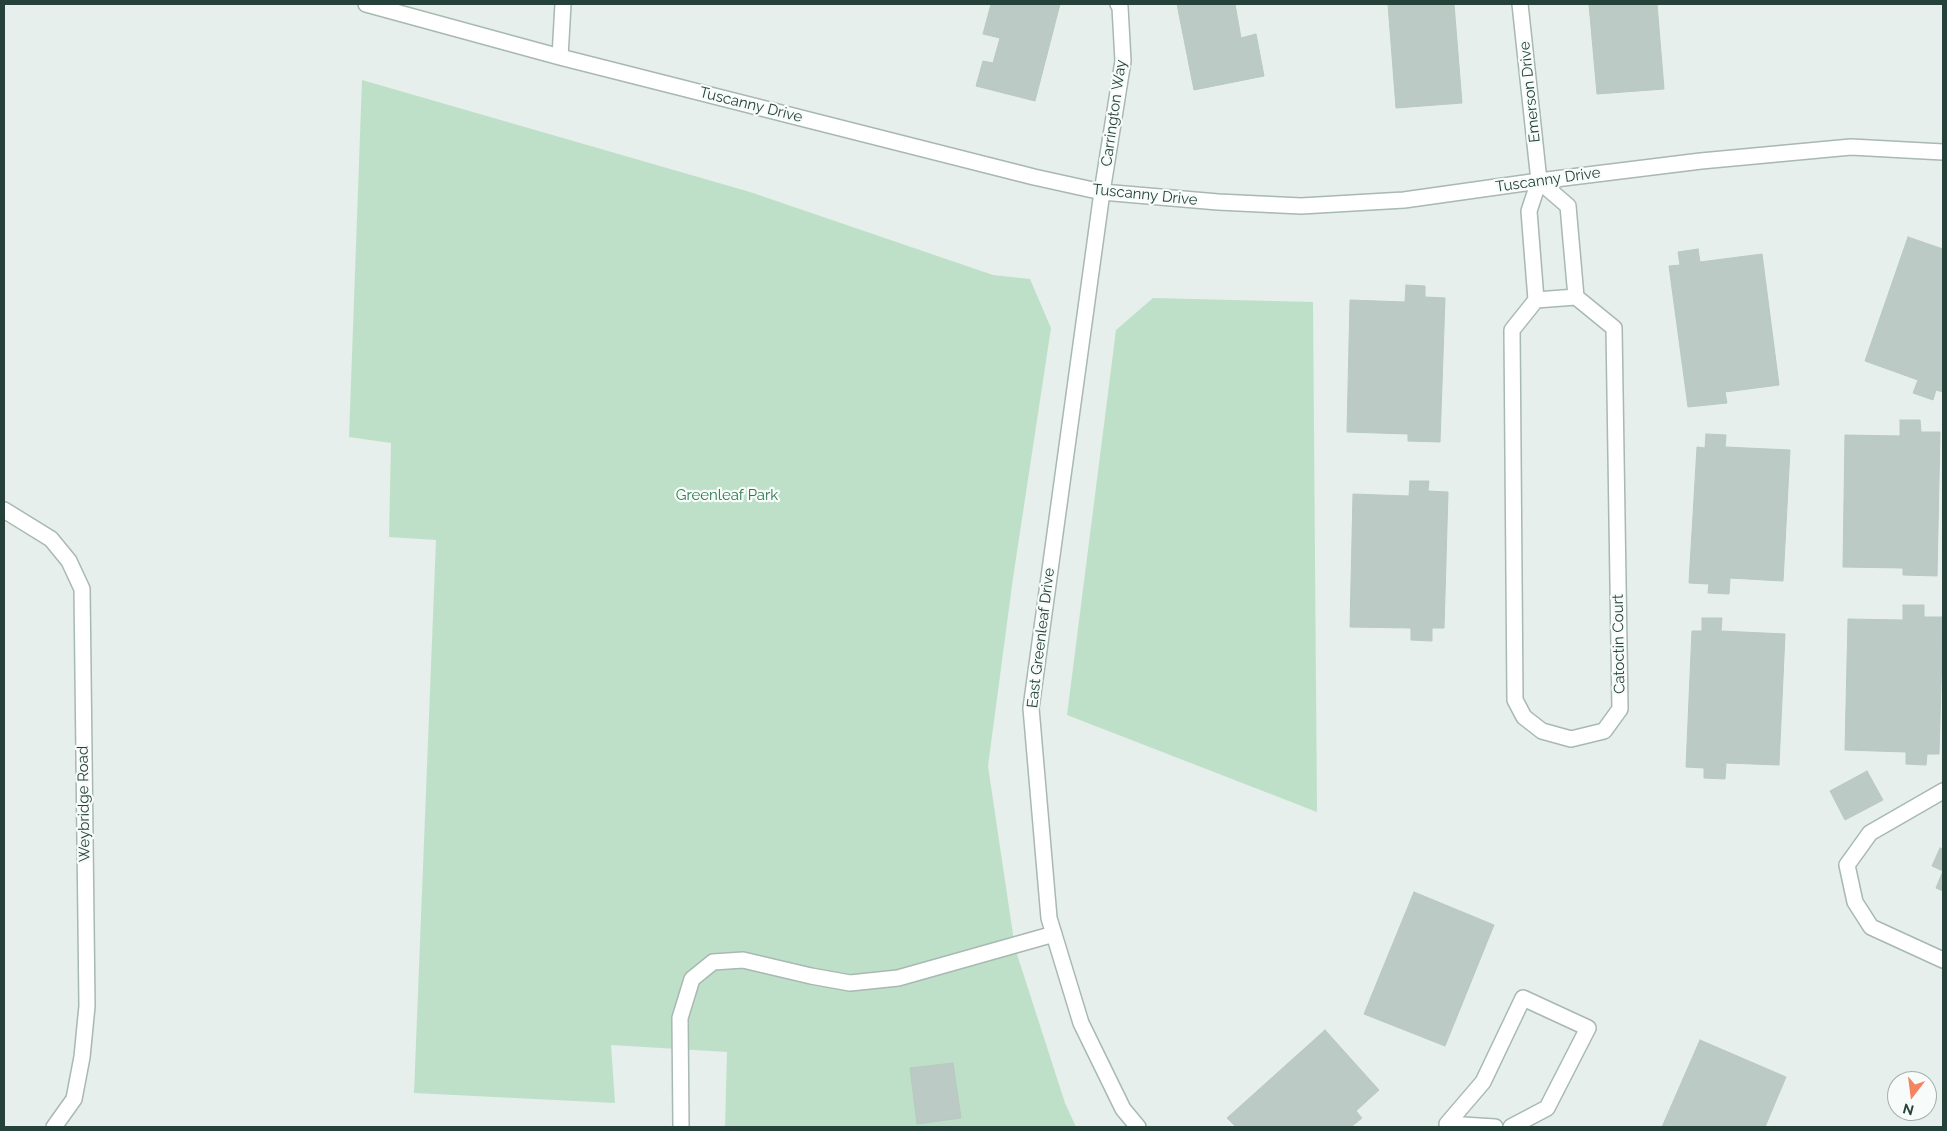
<!DOCTYPE html>
<html>
<head>
<meta charset="utf-8">
<style>
  body { margin:0 }
  #map { position:relative; width:1947px; height:1131px; overflow:hidden; background:#e6efeb; font-family:Raleway,sans-serif }
  canvas { display:block }
  .frame { position:absolute; inset:0; border:5px solid #24423a; pointer-events:none }
  .north { position:absolute; left:1887px; top:1071px; width:50px; height:50px; box-sizing:border-box; background:#f7fbf9; border:1px solid #a3b1ad; border-radius:50%; rotate:195deg; font-size:14px; font-weight:700; line-height:20px; text-align:center; color:#24423a }
  .north::after { content:''; display:block; margin:auto; width:18px; height:22px; background:#f4845f; clip-path:polygon(50% 0,100% 100%,50% 72%,0 100%) }
</style>
</head>
<body>
<div id="map">
<canvas width="1947" height="1131"></canvas>
<div class="frame"></div>
<div class="north">N</div>
</div>
<script>
const ctx = document.querySelector('canvas').getContext('2d');
ctx.lineJoin = 'round';
function fill(path, color) {
  ctx.fillStyle = color;
  ctx.fill(path, 'evenodd');
}
function shape(rows) {
  const path = new Path2D();
  for (const r of rows) {
    path.moveTo(r[0], r[1]);
    for (let i = 2; i < r.length; i += 2) path.lineTo(r[i], r[i + 1]);
  }
  return path;
}
function stroke(path, color, width, dash) {
  ctx.strokeStyle = color;
  ctx.lineWidth = width;
  ctx.lineCap = dash ? 'butt' : 'round';
  ctx.setLineDash(dash || []);
  ctx.stroke(path);
}
function label(font, color, halo, rows, align = 'center') {
  ctx.font = font + ' Raleway,sans-serif';
  ctx.lineWidth = 4.5;
  ctx.setLineDash([]);
  ctx.textBaseline = 'middle';
  ctx.strokeStyle = halo;
  ctx.fillStyle = color;
  for (const [text, x, y, turn = 0] of rows) {
    ctx.save();
    ctx.translate(x, y);
    ctx.rotate((+turn || 0) * Math.PI / 180);
    ctx.textAlign = isNaN(turn) ? turn : align;
    if (halo) ctx.strokeText(text, 0, 0);
    ctx.fillText(text, 0, 0);
    ctx.restore();
  }
}
fill(shape([
  [362,80,750,192,993,275,1030,279,1051,328,1013,578,988,766,1015,948,1065,1103,1076,1127,725,1127,727,1052,611,1045,615,1103,414,1093,436,540,389,537,391,443,349,437],
  [1153,298,1313,302,1317,812,1067,715,1116,330]
]), '#bfe0c8');
const building = shape([
  [991,4,1060,4,1035,101,976,86,983,61,993,63,1000,38,983,34,991,4],
  [1177,4,1235,4,1241,38,1256,34,1264,76,1194,90,1177,4],
  [1388,4,1454,4,1462,103,1396,108,1388,4],
  [1589,4,1657,4,1664,89,1597,94,1589,4],
  [1908,237,1943,249,1943,392,1936,390,1933,400,1913,393,1918,380,1865,361,1908,237],
  [1698,249,1700,262,1762,254,1779,385,1725,392,1727,403,1688,407,1669,266,1680,265,1678,252,1698,249],
  [1406,285,1425,286,1425,297,1445,298,1440,442,1408,441,1408,434,1347,432,1350,300,1405,302,1406,285],
  [1900,420,1920,420,1921,432,1940,432,1937,576,1903,575,1903,568,1843,567,1845,435,1900,436,1900,420],
  [1706,434,1726,435,1725,447,1790,450,1783,581,1730,578,1729,594,1708,593,1709,584,1689,583,1697,447,1705,448,1706,434],
  [1410,481,1429,481,1428,491,1448,492,1444,628,1432,628,1432,641,1411,640,1411,628,1350,627,1353,494,1409,496,1410,481],
  [1903,605,1924,605,1924,617,1943,617,1939,754,1927,754,1926,765,1906,764,1906,752,1845,750,1848,619,1903,620,1903,605],
  [1702,618,1722,618,1721,631,1785,634,1779,765,1726,763,1725,779,1704,778,1704,768,1686,767,1692,631,1702,631,1702,618],
  [1867,771,1883,800,1845,820,1830,791,1867,771],
  [1940,848,1943,849,1943,871,1932,866,1940,848],
  [1943,871,1943,891,1936,888,1943,871],
  [1414,892,1494,925,1445,1046,1364,1014,1414,892],
  [1325,1030,1379,1090,1356,1111,1362,1118,1351,1127,1236,1127,1227,1118,1325,1030],
  [1700,1040,1786,1077,1765,1127,1662,1127,1700,1040],
  [953,1063,961,1118,917,1124,910,1068,953,1063]
]);
fill(building, '#bbcac4');
stroke(building, '#b8c9c2', 1);
const minor = shape([
  [366,4,560,57,1034,177,1102,192,1218,202,1301,206,1404,200,1539,181,1701,161,1851,147,1943,152],
  [1118,4,1120,7,1123,61,1102,192,1031,708,1049,918,1081,1023,1123,1109,1138,1127],
  [1520,4,1539,181,1529,211,1536,300,1512,330,1515,700,1524,717,1542,731,1571,739,1604,731,1620,709,1614,328,1576,297,1536,300],
  [560,57,563,4],
  [1539,181,1568,206,1576,297],
  [4,510,51,539,69,561,82,589,87,1006,82,1057,74,1099,54,1127],
  [1943,791,1870,833,1847,865,1855,902,1871,927,1943,960],
  [681,1127,680,1018,692,979,713,962,743,960,811,976,850,983,898,978,1054,934],
  [1495,1127,1447,1124,1483,1082,1523,998,1588,1028,1547,1108,1511,1127]
]);
stroke(minor, '#a8b8b2', 18);
stroke(minor, '#fff', 15);
label('15px', '#24423a', '#f7fbf9', [
  ["Emerson Drive",1530,92,-96],
  ["Tuscanny Drive",751,105,14],
  ["Carrington Way",1114,113,-82],
  ["Tuscanny Drive",1548,180,-8],
  ["Tuscanny Drive",1145,195,6],
  ["East Greenleaf Drive",1041,638,-83],
  ["Catoctin Court",1619,644,-91],
  ["Weybridge Road",84,804,-91]
]);
label('15px', '#2d7a4b', '#f7fbf9', [
  ["Greenleaf Park",727,495]
]);
</script>
</body>
</html>
